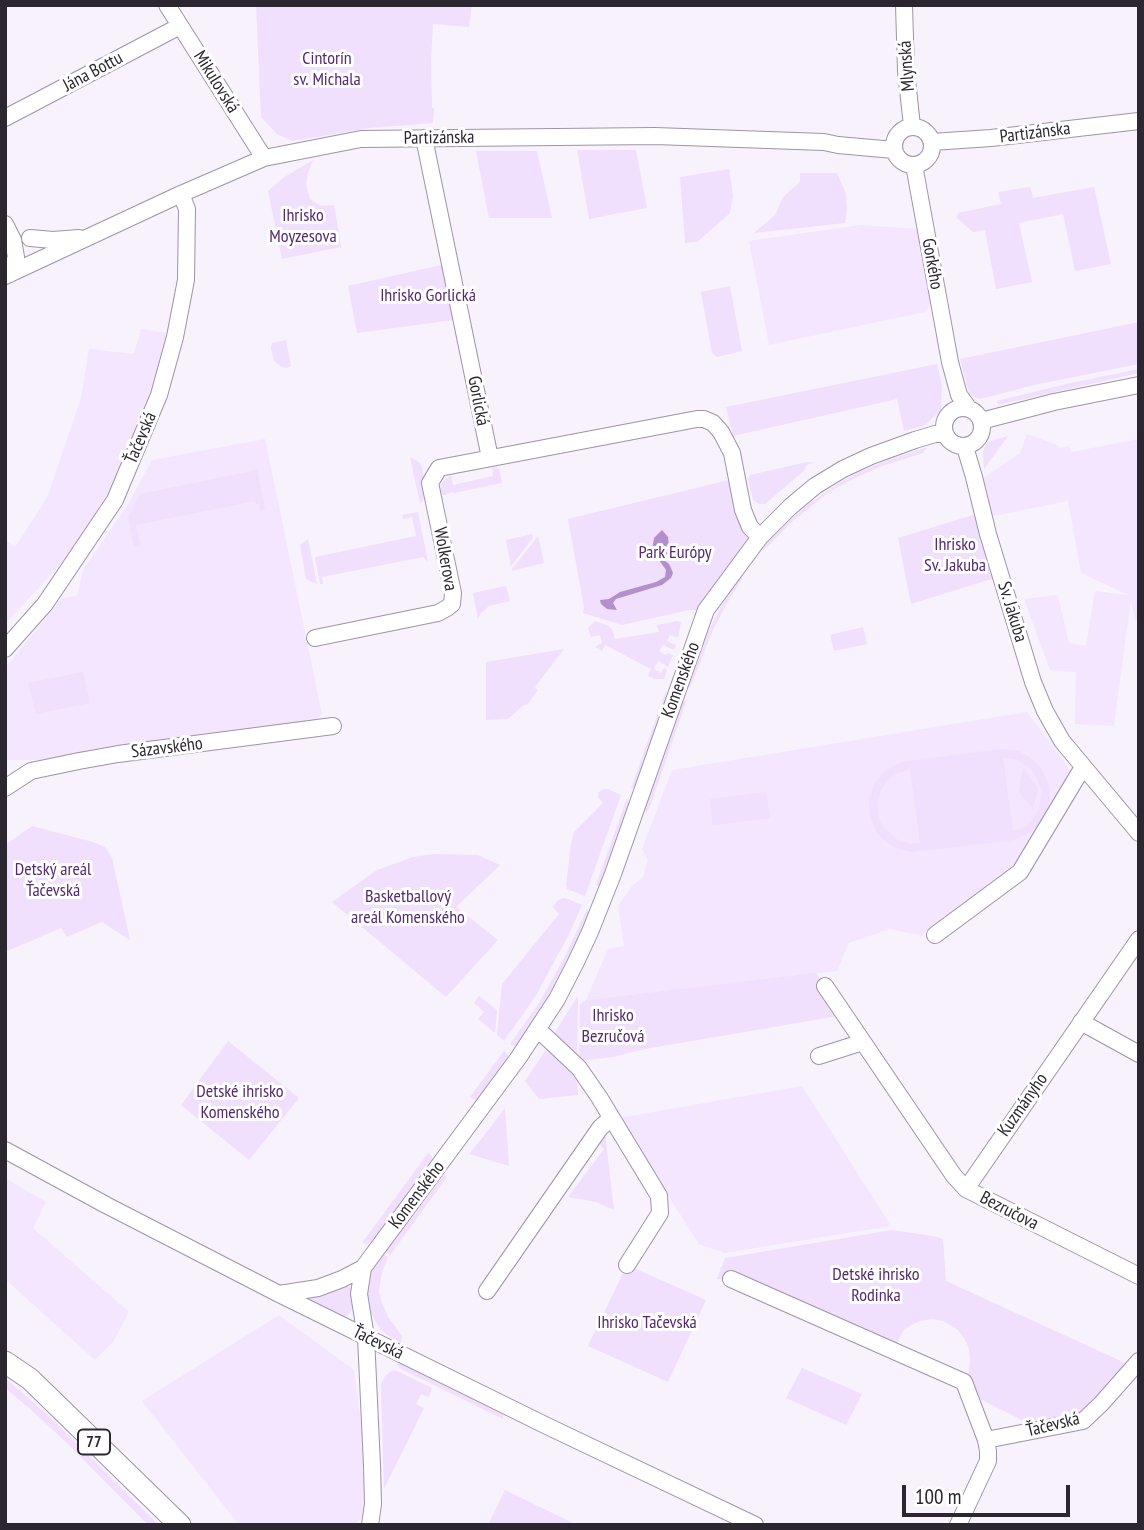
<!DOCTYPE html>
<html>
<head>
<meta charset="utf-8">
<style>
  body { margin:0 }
  #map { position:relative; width:1144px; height:1530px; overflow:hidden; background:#f8f2fc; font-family:"PT Sans Narrow",sans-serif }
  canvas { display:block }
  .frame { position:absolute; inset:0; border:7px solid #2b262f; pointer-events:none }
  .scale { position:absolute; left:902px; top:1485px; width:168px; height:32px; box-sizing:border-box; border:4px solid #2b262f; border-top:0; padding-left:9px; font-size:21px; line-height:24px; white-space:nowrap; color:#2b262f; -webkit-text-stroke:5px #fff; paint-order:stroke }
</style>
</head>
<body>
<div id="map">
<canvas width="1144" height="1530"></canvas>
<div class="frame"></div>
<div class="scale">100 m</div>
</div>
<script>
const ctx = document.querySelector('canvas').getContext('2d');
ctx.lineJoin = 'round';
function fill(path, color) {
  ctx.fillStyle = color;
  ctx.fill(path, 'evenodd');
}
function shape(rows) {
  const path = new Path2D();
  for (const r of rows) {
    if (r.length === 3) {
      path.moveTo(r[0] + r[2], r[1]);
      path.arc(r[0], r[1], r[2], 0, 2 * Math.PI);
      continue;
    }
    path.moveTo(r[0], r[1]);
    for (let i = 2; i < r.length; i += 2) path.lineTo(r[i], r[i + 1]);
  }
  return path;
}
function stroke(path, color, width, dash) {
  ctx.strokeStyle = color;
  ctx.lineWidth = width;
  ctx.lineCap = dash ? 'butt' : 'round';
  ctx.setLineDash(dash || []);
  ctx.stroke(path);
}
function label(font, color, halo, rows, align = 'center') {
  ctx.font = font + ' "PT Sans Narrow",sans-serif';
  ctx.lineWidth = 6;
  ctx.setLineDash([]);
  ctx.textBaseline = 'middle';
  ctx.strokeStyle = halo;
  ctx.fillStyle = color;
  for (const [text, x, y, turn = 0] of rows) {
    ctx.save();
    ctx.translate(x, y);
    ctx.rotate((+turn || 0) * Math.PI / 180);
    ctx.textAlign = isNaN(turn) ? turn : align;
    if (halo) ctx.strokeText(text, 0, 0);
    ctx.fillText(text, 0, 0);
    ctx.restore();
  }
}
fill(shape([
  [861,225,918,229,931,304,925,312,769,345,749,241],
  [141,329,167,333,158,369,128,449,108,493,67,557,5,624,5,540,15,547,47,498,81,398,89,349,134,354],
  [1027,434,1057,445,1060,448,1069,446,1071,452,1139,439,1139,619,1135,620,1131,599,1114,726,1075,724,1076,672,1050,670,1024,599,1058,595,1069,643,1086,646,1095,591,1128,595,1081,573,1068,501,984,518,976,483,1020,453],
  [265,439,322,714,317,720,36,760,5,760,5,668,62,598,77,596,83,570,128,504,152,460],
  [1027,712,1072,772,1022,859,927,930,922,936,890,929,849,943,837,971,586,1000,608,949,624,946,618,906,632,886,643,877,648,860,642,849,672,770],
  [802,1086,891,1226,725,1253,699,1244,619,1118],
  [5,1178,46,1202,33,1228,129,1312,113,1342,95,1360,5,1279],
  [279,1315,354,1370,365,1454,363,1517,353,1525,239,1525,142,1401]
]), '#f4e6fe');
fill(shape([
  [256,5,472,5,469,27,433,24,431,59,432,108,434,108,433,123,369,128,293,141,277,134,261,117],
  [577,150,636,150,647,208,589,219],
  [476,151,537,151,552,218,489,218],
  [313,160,308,173,306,185,310,199,321,206,334,205,341,247,282,259,268,191,283,178],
  [729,169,733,197,730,213,697,242,685,243,680,177],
  [800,173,837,173,846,194,847,209,845,223,754,233,775,215,783,197,800,182],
  [1030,187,1033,198,1094,187,1111,264,1075,271,1063,214,1019,223,1032,282,996,289,985,230,973,232,957,218,958,213,1001,204,998,192],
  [450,263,461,319,357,333,348,286],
  [730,286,742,351,717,357,712,353,701,292],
  [1139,322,1139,364,1034,385,980,399,972,396,969,393,960,359],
  [286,340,291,366,287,368,282,367,274,361,271,348,272,343],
  [937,364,942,387,941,410,925,425,904,431,897,399,733,436,726,407],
  [1139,369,1139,373,998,405,997,401,1066,384],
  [1008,436,984,469,983,452,986,444,994,440],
  [927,447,923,453,882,466,851,480,829,492,793,521,763,551,764,546,768,541,802,509,839,483,857,473,888,460],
  [410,457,420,463,422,468,426,496,420,504],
  [807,462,811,462,813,463,812,464,810,463,805,467,806,469,765,504,759,504,753,500,748,479,750,475],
  [496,467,499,469,502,483,454,493,453,492,446,494,446,495,441,495,439,491,442,483,446,478,451,476,453,485,493,476,492,468],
  [257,470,265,509,260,510,259,504,256,504,255,501,136,525,140,546,134,547,128,517,140,494],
  [737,478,760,537,706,610,689,610,622,625,583,613,584,607,568,519],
  [418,512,428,562,423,557,322,577,323,584,320,584,315,557,416,536,412,517,403,519,402,515],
  [983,512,1001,576,911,604,898,538],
  [532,534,533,538,511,566,506,540],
  [538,536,544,563,512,571,512,569],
  [308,539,317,584,306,579,300,545],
  [741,575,742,579,727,603,713,630,690,688,688,685,705,639,722,604],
  [506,586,510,601,489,606,481,613,478,619,473,593],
  [595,621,609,626,613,631,615,639,659,632,657,625,677,621,681,622,678,638,670,635,667,641,676,645,674,650,663,645,659,651,666,655,667,653,673,655,668,667,658,661,654,669,661,673,664,668,667,670,664,679,655,679,648,676,651,669,605,645,602,651,595,647,602,643,600,635,591,637,588,628],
  [863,627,867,644,834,651,830,635],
  [564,649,535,687,538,690,527,705,525,704,508,719,486,720,486,662],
  [83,672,90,703,36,714,28,683],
  [666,691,666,699,664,706,635,787,631,788],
  [687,699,651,804,646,814,644,804,682,703],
  [1002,749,1018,751,1026,755,1039,765,1047,780,1050,797,1049,805,1042,821,1030,833,1014,840,912,852,895,848,882,838,876,832,870,816,869,799,875,783,886,770,901,762,909,761],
  [1003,758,1018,760,1030,768,1038,780,1042,794,1039,808,1032,821,1020,829,1013,831],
  [910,769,920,843,912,844,898,840,886,831,879,819,877,804,881,790,890,778,896,774],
  [1023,768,1038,788,1033,809,1019,792],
  [604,789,608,789,621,795,585,896,567,889,566,886,571,843,574,832,603,803,598,797,599,792],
  [766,792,770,818,713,825,710,799],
  [627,798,629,803,628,806,600,887,596,885],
  [32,826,93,842,105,847,112,858,130,940,102,922,67,937,61,928,5,952,5,845],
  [433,854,478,855,500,865,456,907,498,940,446,997,332,902,377,870,413,857],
  [563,898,568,899,582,905,568,936,535,997,504,1041,497,1035,502,984,559,914,553,907,557,901],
  [587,909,589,913,588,917,556,983,519,1044,514,1046,510,1044,539,1003,565,956],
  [816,973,844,1015,645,1049,613,1057,579,1061,580,1004,586,1000],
  [578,995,577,1060,553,1036],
  [479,996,497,1010,495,1033,478,1019,484,1012,474,1003],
  [228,1041,299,1098,249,1160,181,1105],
  [547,1048,577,1074,578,1095,539,1099,525,1081],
  [504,1051,507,1053,508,1058,507,1062,477,1101,470,1097],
  [505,1108,509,1166,469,1154,482,1138],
  [605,1133,614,1210,596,1202,568,1197,604,1149,599,1143],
  [428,1153,432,1156,432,1160,386,1223,371,1242,366,1244,362,1243],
  [442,1174,447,1177,390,1255,384,1250],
  [892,1230,933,1236,943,1239,946,1281,1134,1367,1083,1421,1040,1429,968,1393,964,1382,969,1372,970,1360,969,1348,964,1338,958,1330,943,1321,932,1319,920,1321,911,1325,904,1330,893,1350,731,1279,717,1279,725,1258],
  [382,1253,388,1257,382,1272,379,1291,381,1300,388,1317,402,1336,400,1345,381,1330,373,1317,369,1305,367,1291,370,1272],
  [627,1265,706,1300,668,1382,588,1346],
  [346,1285,352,1288,353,1304,351,1311,347,1316,343,1317,310,1301,310,1295],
  [398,1362,500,1411,503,1414,503,1419,401,1369,397,1365],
  [802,1368,862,1394,846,1425,786,1398],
  [393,1370,397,1371,432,1388,429,1397,421,1394,416,1404,424,1408,384,1489,381,1384,385,1376],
  [5,1378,49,1416,159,1525,148,1525,68,1444,28,1407,5,1388],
  [505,1490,577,1525,488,1525]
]), '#f0dffd');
fill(shape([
  [662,530,668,537,669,546,667,555,664,560,669,564,671,568,673,573,671,578,662,585,616,599,613,603,617,610,607,609,601,604,600,600,609,599,620,592,656,582,665,577,666,570,652,550,654,538]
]), '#b390cc');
const minor = shape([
  [167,5,264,158],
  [904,5,906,71,912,126],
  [5,118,180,26],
  [913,146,19],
  [424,138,490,458],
  [932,142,991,138,1139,121],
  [914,165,950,362,959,395,969,409],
  [5,224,13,240,16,257,10,274],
  [30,238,53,240,79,238],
  [5,276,181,194,264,158,361,139,655,136,824,142,838,145,894,150],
  [963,427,19],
  [981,421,1054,402,1139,385],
  [965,447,974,477,988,534,1033,682,1045,711,1062,741,1139,833],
  [315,638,438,613,447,608,452,604,453,593,430,483,439,468,697,419,704,419,713,423,721,432,732,453,743,510,750,527,760,537],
  [5,649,45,604,115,500,159,395,175,337,186,280,187,209,181,194],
  [5,788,31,771,79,761,118,754,333,726],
  [935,935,1020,872,1083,767],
  [825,986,954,1176,966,1189,1139,1276],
  [1081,1022,1139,1054],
  [537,1031,545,1036,579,1068,599,1097,659,1196,660,1213,627,1265],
  [819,1056,863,1042],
  [5,1150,106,1205,279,1294,547,1426,755,1525],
  [966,1189,1139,939],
  [731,1279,964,1382,986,1440,988,1451,988,1461,958,1525],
  [487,1291,600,1128,611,1118],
  [279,1294,318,1288,342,1279,363,1268],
  [986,1440,1083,1421,1101,1404,1139,1361],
  [370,1525,373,1504,372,1465,366,1337,359,1294,363,1268,519,1057,557,999,575,964,590,932,613,874,706,610,760,537,790,507,815,486,843,469,871,456,915,440,935,434,944,434]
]);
const major = shape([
  [5,1362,30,1379,180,1525]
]);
stroke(minor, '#9f93a8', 18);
stroke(major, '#9f93a8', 23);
stroke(minor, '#fff', 16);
stroke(major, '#fff', 21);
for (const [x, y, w] of [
  [94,1442,32]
]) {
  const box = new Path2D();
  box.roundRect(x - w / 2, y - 12.5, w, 25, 5);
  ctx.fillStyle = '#fff';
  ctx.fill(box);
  stroke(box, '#2b262f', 2);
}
label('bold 16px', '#2b262f', null, [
  ["77",94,1442]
]);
label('18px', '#562970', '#fff', [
  ["Cintorín",327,59],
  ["sv. Michala",327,80],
  ["Ihrisko",303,216],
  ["Moyzesova",303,237],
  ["Ihrisko Gorlická",428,296],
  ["Ihrisko",955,545],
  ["Sv. Jakuba",955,566],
  ["Park Európy",675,553],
  ["Detský areál",53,870],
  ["Ťačevská",53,891],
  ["Basketballový",408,897],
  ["areál Komenského",408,918],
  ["Ihrisko",613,1016],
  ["Bezručová",613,1037],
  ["Detské ihrisko",240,1092],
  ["Komenského",240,1113],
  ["Detské ihrisko",876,1275],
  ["Rodinka",876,1296],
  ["Ihrisko Tačevská",647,1323]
]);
label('18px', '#2b262f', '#fff', [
  ["Mlynská",907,66,-94],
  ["Jána Bottu",93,72,-28],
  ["Mikulovská",216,82,58],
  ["Partizánska",1035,133,-7],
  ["Partizánska",439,138,-1],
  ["Gorkého",932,264,80],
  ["Gorlická",478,401,79],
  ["Ťačevská",141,438,-67],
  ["Wolkerova",445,559,80],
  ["Sv. Jakuba",1012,612,73],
  ["Komenského",681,680,-70],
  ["Sázavského",167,748,-7],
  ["Kuzmányho",1023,1105,-55],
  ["Komenského",417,1195,-53],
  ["Bezručova",1009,1211,27],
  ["Ťačevská",378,1343,26],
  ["Ťačevská",1053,1425,-14]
]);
</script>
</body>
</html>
